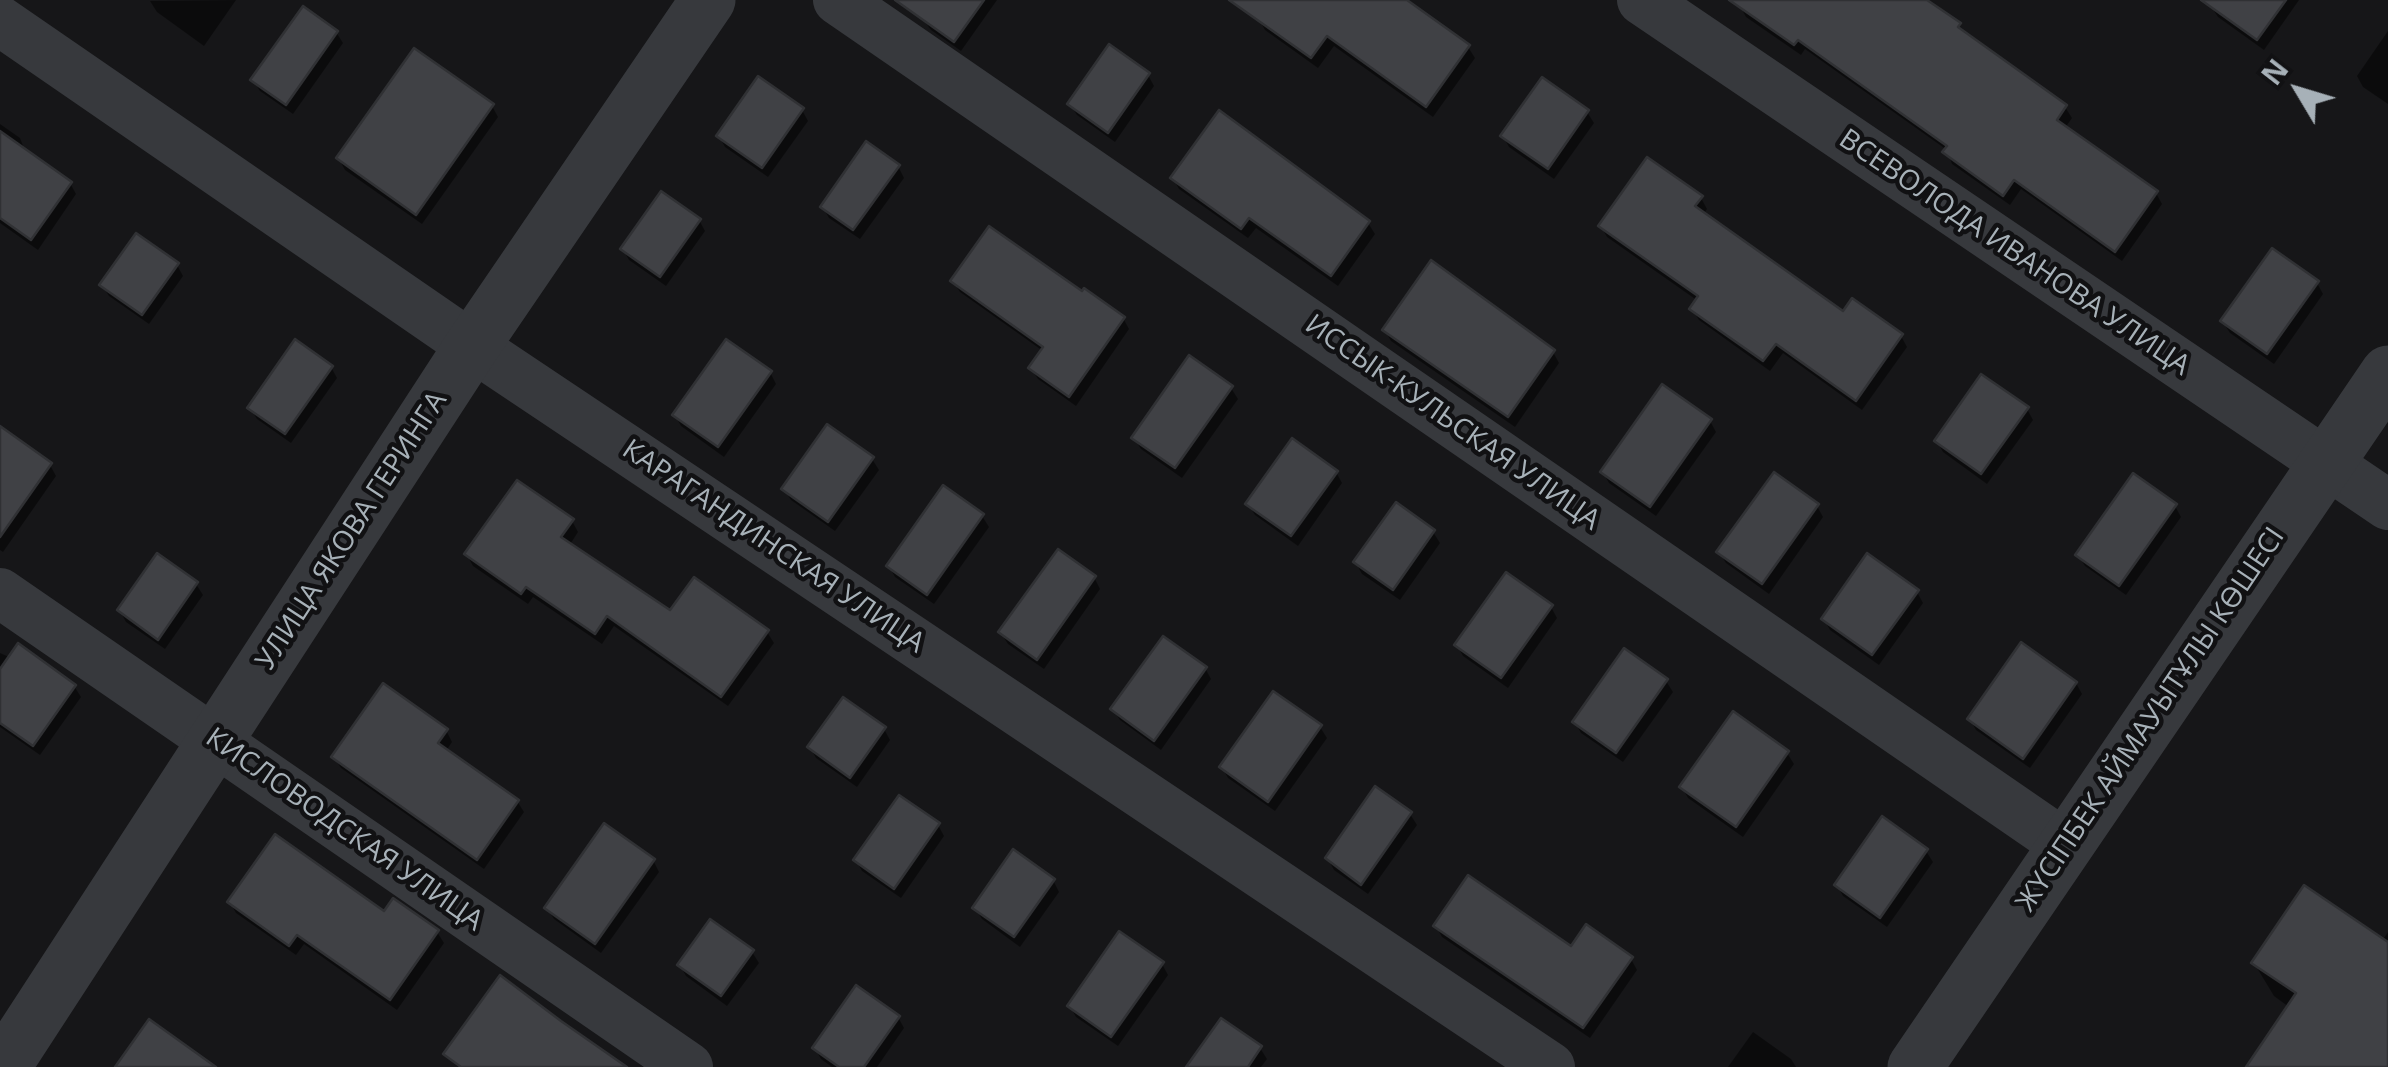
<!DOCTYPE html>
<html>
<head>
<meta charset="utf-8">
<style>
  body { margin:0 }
  #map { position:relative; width:2388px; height:1067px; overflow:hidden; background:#161618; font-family:"Open Sans",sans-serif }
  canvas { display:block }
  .north { position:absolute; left:2248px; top:40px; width:100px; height:100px; -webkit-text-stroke:8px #111113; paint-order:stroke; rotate:308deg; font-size:28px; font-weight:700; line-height:40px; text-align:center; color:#a7b1b8 }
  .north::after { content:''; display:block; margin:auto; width:35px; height:45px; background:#a7b1b8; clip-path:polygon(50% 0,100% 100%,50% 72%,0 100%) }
</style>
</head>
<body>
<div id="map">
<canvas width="2388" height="1067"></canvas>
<div class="north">N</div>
</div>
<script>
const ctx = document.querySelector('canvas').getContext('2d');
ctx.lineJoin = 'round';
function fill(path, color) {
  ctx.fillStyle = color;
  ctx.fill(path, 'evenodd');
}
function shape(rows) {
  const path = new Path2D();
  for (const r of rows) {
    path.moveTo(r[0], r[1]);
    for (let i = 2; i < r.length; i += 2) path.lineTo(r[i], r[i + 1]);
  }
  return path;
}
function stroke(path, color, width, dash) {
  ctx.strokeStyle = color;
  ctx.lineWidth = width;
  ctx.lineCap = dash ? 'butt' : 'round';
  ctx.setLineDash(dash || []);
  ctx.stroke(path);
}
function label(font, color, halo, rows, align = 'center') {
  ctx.font = font + ' "Open Sans",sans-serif';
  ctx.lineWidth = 9;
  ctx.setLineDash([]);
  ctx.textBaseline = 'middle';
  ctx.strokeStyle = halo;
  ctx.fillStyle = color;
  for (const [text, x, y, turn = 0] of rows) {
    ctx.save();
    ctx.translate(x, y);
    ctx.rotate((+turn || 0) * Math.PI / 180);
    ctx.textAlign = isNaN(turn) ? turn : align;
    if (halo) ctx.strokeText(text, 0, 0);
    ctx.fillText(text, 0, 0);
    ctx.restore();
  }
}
fill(shape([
  [236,0,204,46,157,12,150,1],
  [909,0,997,0,961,51,931,30],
  [1272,0,1403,0,1468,47,1475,58,1433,117,1334,46,1318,68,1265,30,1259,19],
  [1744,0,1923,0,1959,25,1965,36,2065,107,2072,118,2065,128,2156,193,2162,204,2122,261,2021,189,2010,205,1952,164,1947,150,1805,49,1801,55,1746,17,1740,6],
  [2215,0,2299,0,2264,50,2218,17,2211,6],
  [2388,31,2388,104,2363,87,2357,76],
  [336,32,343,43,293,114,260,91,253,80],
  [1148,75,1154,86,1115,142,1077,115,1070,104],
  [492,106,498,117,422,224,345,170,339,159],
  [802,110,808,121,768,177,725,147,719,136],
  [1587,112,1594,123,1554,179,1509,147,1503,136],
  [0,124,20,138,25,151,70,183,76,194,38,250,0,223],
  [898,166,904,178,860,239,829,218,823,207],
  [1173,178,1368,223,1375,234,1338,286,1256,228,1248,238,1179,189],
  [1701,198,1707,209,1703,215,1844,314,1901,336,1907,347,1862,410,1783,353,1770,371,1699,320,1692,309,1698,301,1607,237,1601,226],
  [699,220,705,231,666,286,629,260,623,249],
  [177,265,183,276,149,324,109,296,102,285],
  [953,281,1123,318,1129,329,1076,406,1038,379,1031,368,1043,351,960,292],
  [2317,283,2323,294,2274,364,2230,333,2223,322],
  [1385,330,1553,352,1559,363,1515,427,1391,341],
  [331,367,337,378,291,443,257,419,250,408],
  [770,372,776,384,724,457,681,426,675,415],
  [1231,388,1238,399,1182,478,1141,449,1134,438],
  [2027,409,2033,420,1987,484,1943,452,1937,441],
  [1710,421,1716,432,1656,516,1609,483,1603,472],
  [0,443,50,465,56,476,3,552,0,550],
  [872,459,879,470,835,531,791,500,784,489],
  [1336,472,1342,483,1298,546,1255,515,1248,504],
  [1817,506,1823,517,1769,594,1726,563,1719,552],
  [2175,506,2181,517,2126,595,2085,566,2078,555],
  [982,516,989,527,934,604,895,577,889,566],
  [572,521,578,532,569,546,671,614,767,632,774,643,728,706,614,626,602,644,533,597,528,604,473,566,467,555],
  [1433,532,1440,543,1400,600,1362,574,1356,563],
  [1094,577,1100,589,1044,669,1008,644,1001,633],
  [196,584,203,595,165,649,126,622,120,611],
  [1917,592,1923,603,1879,665,1830,630,1824,619],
  [1551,607,1557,618,1508,688,1463,656,1457,645],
  [0,653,74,686,81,697,40,755,0,727],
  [1205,668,1211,679,1161,750,1120,720,1113,709],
  [1666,681,1673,692,1623,762,1581,733,1575,722],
  [2076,683,2082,694,2030,768,1976,730,1970,719],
  [1320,727,1327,738,1275,811,1228,778,1222,767],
  [884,729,890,740,857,787,816,758,810,747],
  [446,730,452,742,446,751,517,801,524,812,484,869,341,768,334,757],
  [1787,753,1794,764,1743,837,1688,798,1682,787],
  [1410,814,1417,825,1368,894,1334,870,1328,859],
  [938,825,944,836,901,898,862,871,856,860],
  [1926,851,1933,862,1887,927,1843,896,1837,885],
  [653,860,659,872,601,953,554,919,547,908],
  [1053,880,1059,892,1020,947,982,919,975,908],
  [230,902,384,914,437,932,444,943,397,1010,304,944,296,955,236,913],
  [1436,926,1631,959,1637,970,1590,1038,1442,937],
  [2388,932,2388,1067,2249,1067,2289,1007,2274,996,2254,963,2382,941],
  [752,952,759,963,727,1006,686,976,680,965],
  [1162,964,1168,975,1118,1046,1076,1017,1070,1006],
  [898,1017,904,1028,877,1067,832,1067,821,1059,815,1048],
  [1753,1032,1791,1059,1796,1067,1728,1067],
  [1260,1048,1267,1059,1261,1067,1190,1067]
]), '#0007');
const building = shape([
  [895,0,984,0,954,42,895,0],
  [1229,0,1407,0,1470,45,1426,107,1327,36,1311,58,1229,0],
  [1729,0,1927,0,1961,23,1958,27,2067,105,2057,120,2158,191,2115,252,2014,180,2003,196,1942,152,1947,146,1798,40,1794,45,1729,0],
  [2201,0,2286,0,2257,40,2201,0],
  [303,6,338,31,286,105,250,80,303,6],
  [1109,44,1150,73,1108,133,1067,104,1109,44],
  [414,48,494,104,416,215,336,158,414,48],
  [758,76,804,108,762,168,716,136,758,76],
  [1542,77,1589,110,1548,169,1500,136,1542,77],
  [1219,110,1370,221,1331,276,1249,218,1241,229,1170,178,1219,110],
  [0,131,72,182,31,240,0,218,0,131],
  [866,141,900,165,853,230,820,207,866,141],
  [1647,157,1703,196,1695,206,1843,311,1852,298,1903,334,1856,401,1776,344,1763,361,1689,309,1698,296,1598,226,1647,157],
  [661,191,701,219,660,277,620,249,661,191],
  [989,226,1082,291,1084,288,1125,317,1069,397,1028,368,1043,347,950,281,989,226],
  [136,233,179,263,142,315,99,285,136,233],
  [2272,248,2319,281,2267,354,2220,321,2272,248],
  [1431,260,1555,350,1508,417,1382,330,1431,260],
  [295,339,333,366,285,434,247,408,295,339],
  [726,339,772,371,718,447,672,415,726,339],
  [1189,355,1233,386,1175,468,1131,438,1189,355],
  [1981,374,2029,407,1981,474,1934,441,1981,374],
  [1662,384,1712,419,1650,507,1600,472,1662,384],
  [827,424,874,457,828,522,781,489,827,424],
  [0,426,52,463,0,537,0,426],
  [1292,438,1338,471,1291,536,1245,504,1292,438],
  [1774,472,1819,504,1762,584,1716,552,1774,472],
  [2133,473,2177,504,2119,586,2075,555,2133,473],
  [517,480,574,519,561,537,670,610,694,577,769,630,721,697,607,616,595,634,526,587,521,594,464,554,517,480],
  [943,485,984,514,927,595,886,566,943,485],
  [1396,502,1435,530,1393,590,1353,562,1396,502],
  [1058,549,1096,576,1037,660,998,632,1058,549],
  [157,553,198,582,158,640,117,610,157,553],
  [1867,553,1919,590,1872,655,1821,619,1867,553],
  [1506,572,1553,605,1501,678,1454,645,1506,572],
  [1163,636,1207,667,1154,741,1110,709,1163,636],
  [2021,642,2077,682,2023,759,1967,719,2021,642],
  [18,643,76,685,33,746,0,723,0,669,18,643],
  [1624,648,1668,679,1616,753,1572,722,1624,648],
  [383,683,448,729,438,743,519,800,477,860,331,757,383,683],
  [1273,691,1322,725,1268,802,1219,767,1273,691],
  [843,697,886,727,850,778,807,747,843,697],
  [1733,711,1789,751,1736,827,1679,787,1733,711],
  [1375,786,1412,812,1361,885,1325,858,1375,786],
  [899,795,940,823,894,889,853,860,899,795],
  [1882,816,1928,849,1880,918,1834,885,1882,816],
  [604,823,655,859,595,944,544,908,604,823],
  [275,834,384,911,393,898,439,930,390,1000,297,935,289,946,227,902,275,834],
  [1013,849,1055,879,1014,937,972,908,1013,849],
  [1468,875,1571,946,1586,924,1633,957,1583,1028,1433,926,1468,875],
  [2304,885,2388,942,2388,1067,2246,1067,2296,993,2251,963,2304,885],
  [710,919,754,950,721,996,677,965,710,919],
  [1119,931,1164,962,1111,1037,1067,1006,1119,931],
  [500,975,561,1021,627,1067,461,1067,443,1054,500,975],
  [856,985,900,1016,864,1067,839,1067,812,1048,856,985],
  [1221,1018,1262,1046,1248,1067,1186,1067,1221,1018],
  [149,1019,216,1067,115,1067,149,1019]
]);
fill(building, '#404145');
stroke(building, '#303134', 2.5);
stroke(shape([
  [838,0,2067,846],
  [1642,0,2388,505],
  [0,21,472,346,1550,1067],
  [0,593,688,1067]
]), '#37393d', 50);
stroke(shape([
  [3,1067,472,346,708,0],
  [1915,1067,2388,373]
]), '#37393d', 55);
label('28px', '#a7b1b8', '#111113', [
  ["ВСЕВОЛОДА ИВАНОВА УЛИЦА",2014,253,34],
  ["ИССЫК-КУЛЬСКАЯ УЛИЦА",1452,423,35],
  ["УЛИЦА ЯКОВА ГЕРИНГА",352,531,-57],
  ["КАРАГАНДИНСКАЯ УЛИЦА",773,547,34],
  ["ЖҮСІПБЕК АЙМАУЫТҰЛЫ КӨШЕСІ",2151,720,-56],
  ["КИСЛОВОДСКАЯ УЛИЦА",344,830,35]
]);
</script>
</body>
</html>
